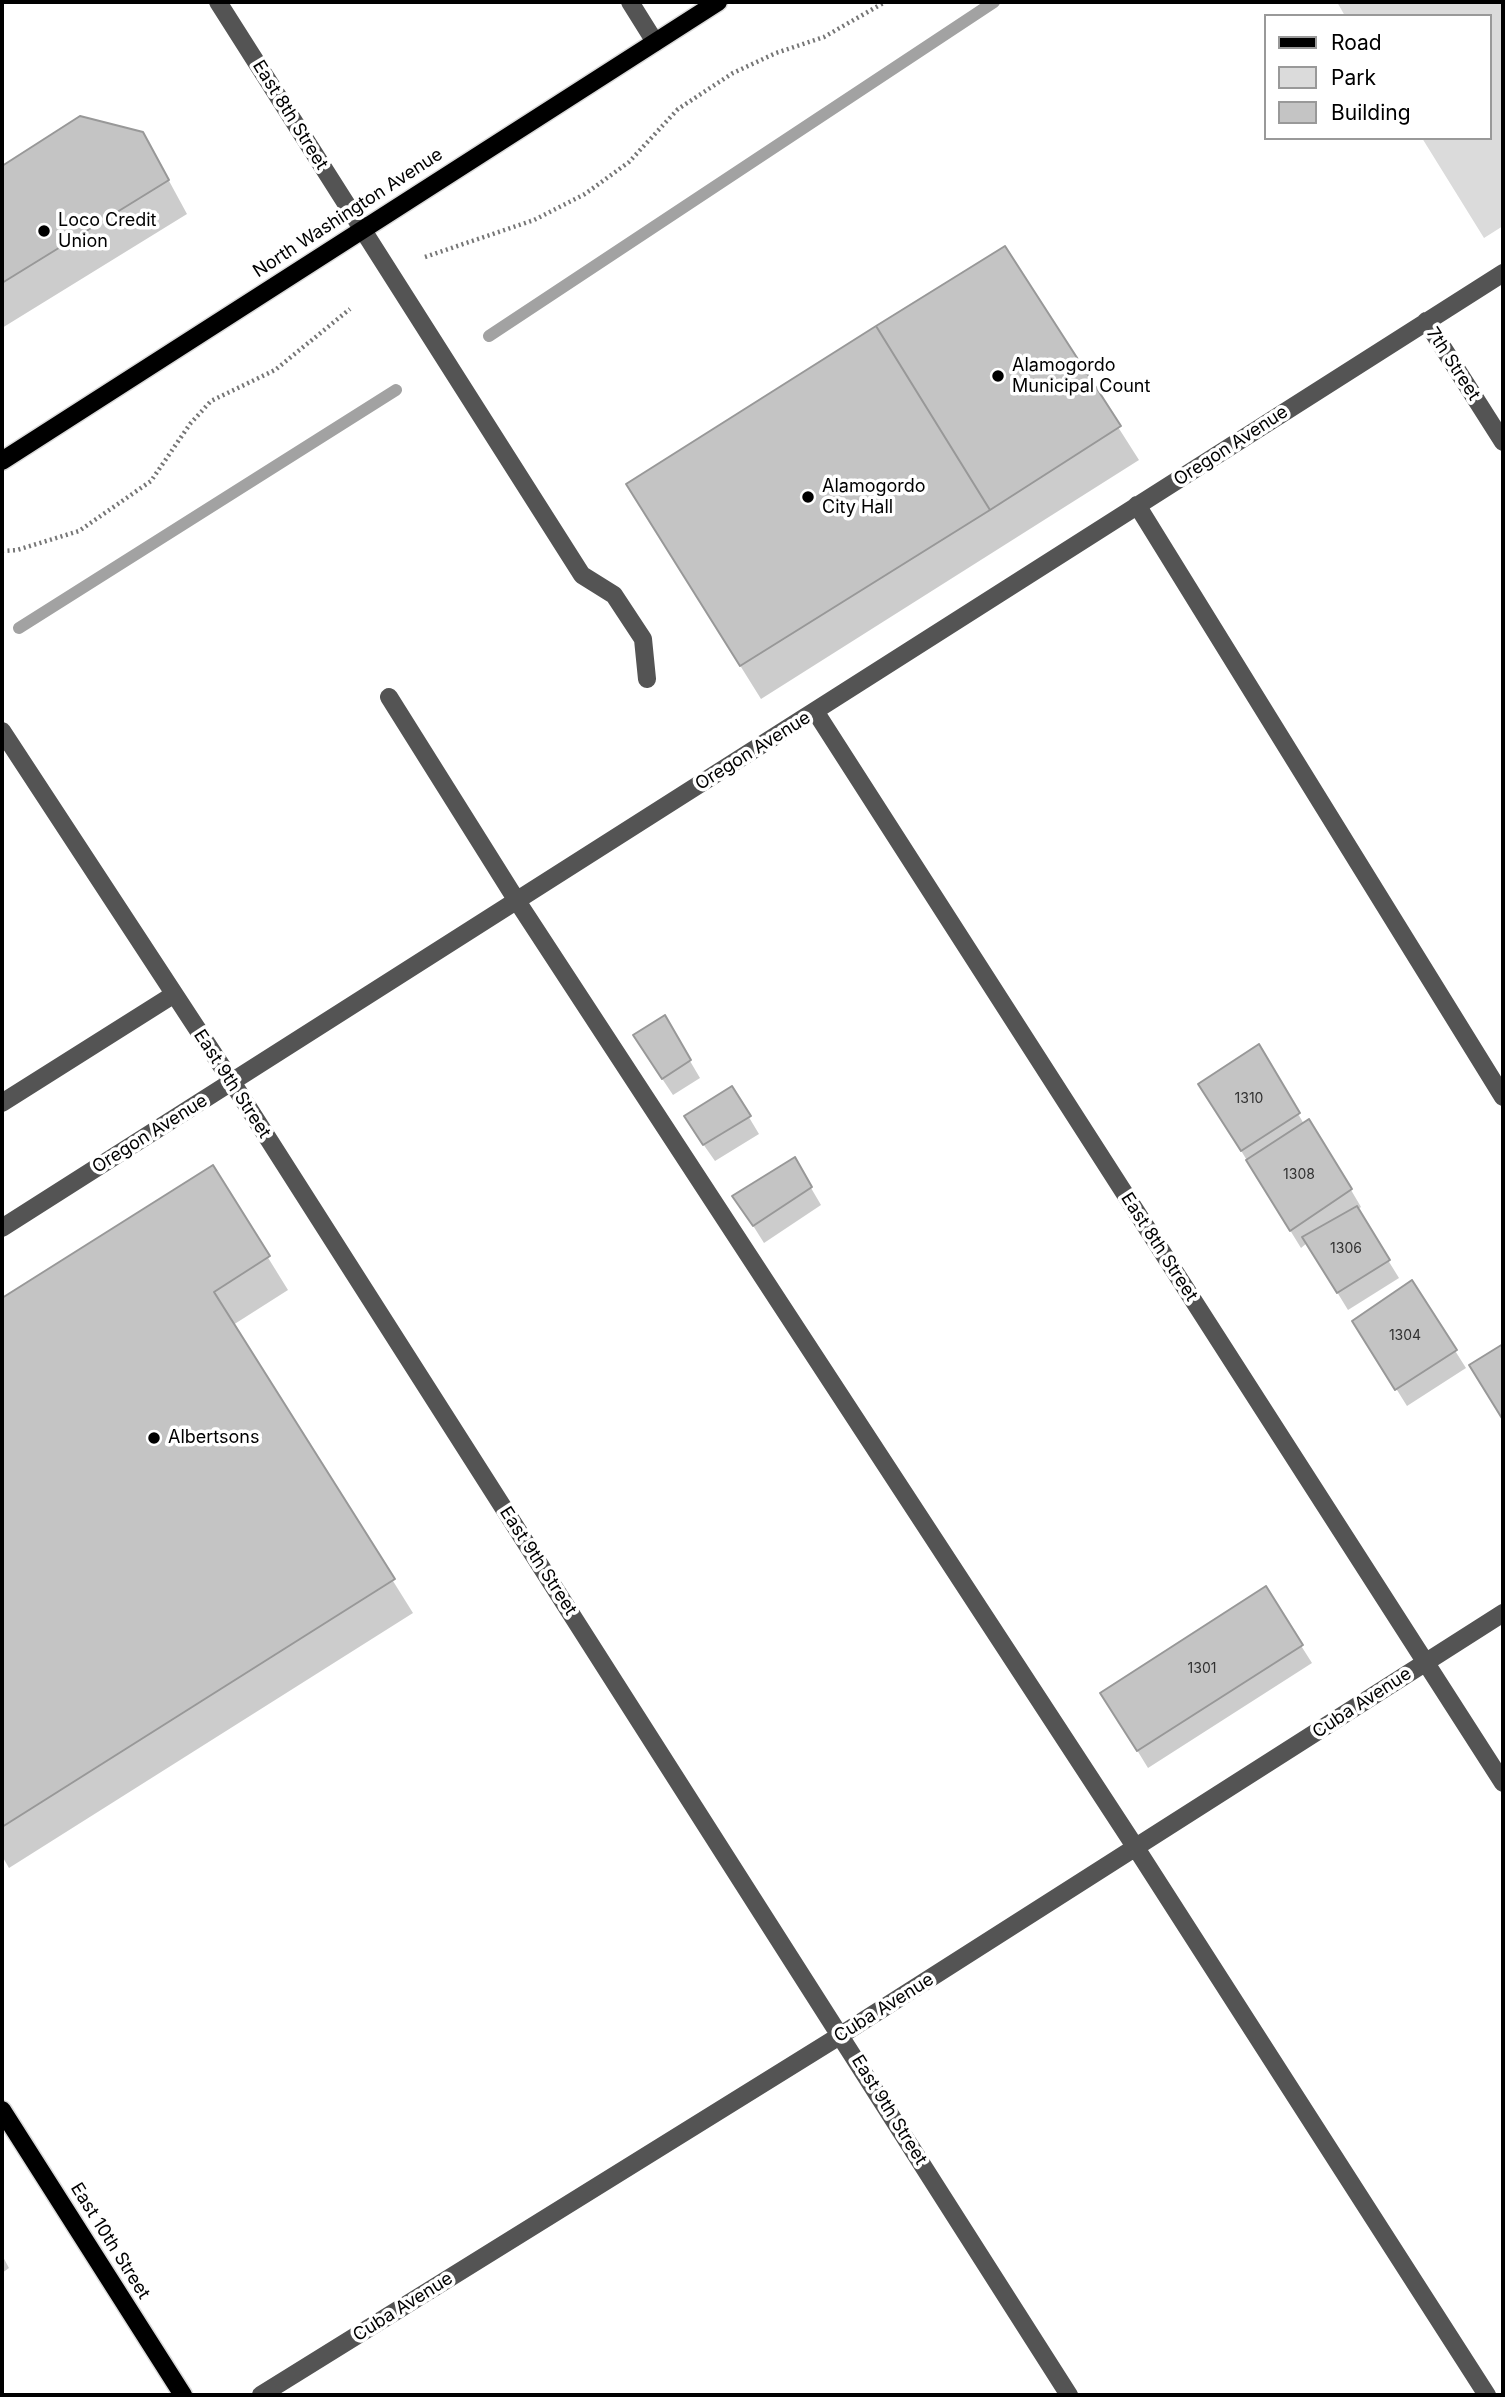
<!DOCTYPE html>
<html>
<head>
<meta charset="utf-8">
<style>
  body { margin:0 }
  #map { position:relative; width:1505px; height:2397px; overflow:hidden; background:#fff; font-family:Inter,sans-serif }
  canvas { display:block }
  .frame { position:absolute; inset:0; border:4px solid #000; pointer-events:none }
  .legend { position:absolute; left:1264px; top:14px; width:228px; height:126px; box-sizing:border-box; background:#fff; border:2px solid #999; margin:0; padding:9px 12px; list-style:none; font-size:21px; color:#000 }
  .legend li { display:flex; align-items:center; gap:14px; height:35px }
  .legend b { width:35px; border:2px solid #999 }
</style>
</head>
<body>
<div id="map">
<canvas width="1505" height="2397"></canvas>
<div class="frame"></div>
<ul class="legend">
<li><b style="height:9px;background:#000"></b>Road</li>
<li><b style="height:19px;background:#dbdbdb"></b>Park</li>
<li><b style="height:19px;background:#c4c4c4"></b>Building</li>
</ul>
</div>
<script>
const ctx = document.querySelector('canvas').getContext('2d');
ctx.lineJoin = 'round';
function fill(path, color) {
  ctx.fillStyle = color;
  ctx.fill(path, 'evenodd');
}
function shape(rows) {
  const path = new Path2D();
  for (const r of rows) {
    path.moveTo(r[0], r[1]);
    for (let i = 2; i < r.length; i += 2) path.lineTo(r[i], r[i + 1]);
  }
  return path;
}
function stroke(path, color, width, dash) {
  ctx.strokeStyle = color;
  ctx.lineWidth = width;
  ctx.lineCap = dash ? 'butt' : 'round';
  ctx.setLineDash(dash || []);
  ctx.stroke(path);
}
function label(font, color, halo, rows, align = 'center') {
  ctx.font = font + ' Inter,sans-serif';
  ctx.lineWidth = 7;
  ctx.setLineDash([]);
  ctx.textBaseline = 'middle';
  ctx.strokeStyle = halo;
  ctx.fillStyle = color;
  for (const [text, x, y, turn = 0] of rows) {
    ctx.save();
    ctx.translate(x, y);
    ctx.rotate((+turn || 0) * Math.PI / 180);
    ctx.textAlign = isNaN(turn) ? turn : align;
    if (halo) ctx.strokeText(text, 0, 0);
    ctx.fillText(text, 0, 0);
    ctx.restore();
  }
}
fill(shape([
  [1337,2,1503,2,1503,226,1484,238,1422,138,1489,138,1489,16,1345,16]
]), '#dbdbdb');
fill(shape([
  [80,118,162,168,187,214,2,328,2,169],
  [1004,248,1139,460,761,699,648,518],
  [664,1017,700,1078,673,1095,645,1053],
  [1259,1047,1304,1124,1308,1122,1351,1190,1361,1207,1357,1210,1399,1278,1348,1310,1307,1243,1301,1248,1211,1102],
  [732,1089,759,1134,715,1161,696,1134],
  [794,1159,821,1205,764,1243,735,1197],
  [212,1167,288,1290,233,1325,413,1613,9,1868,2,1856,2,1300],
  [1412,1283,1466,1368,1407,1406,1365,1339],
  [1265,1589,1312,1663,1148,1768,1113,1711],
  [2,2255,9,2268,2,2273]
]), '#0003');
stroke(shape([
  [489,336,994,2],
  [19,628,396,390]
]), '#a2a2a2', 12);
const building = shape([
  [80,116,143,132,169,180,2,283,2,166,80,116],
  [1005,246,1121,426,990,510,876,326,1005,246],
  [876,326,990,510,740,666,626,484,876,326],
  [665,1015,691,1060,662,1079,633,1035,665,1015],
  [1259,1044,1300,1113,1241,1151,1198,1084,1259,1044],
  [732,1086,751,1116,703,1145,684,1116,732,1086],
  [1309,1119,1352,1189,1290,1231,1246,1160,1309,1119],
  [795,1157,812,1187,753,1226,732,1196,795,1157],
  [213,1165,270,1256,214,1292,395,1579,2,1827,2,1298,213,1165],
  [1357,1206,1390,1260,1337,1293,1302,1237,1357,1206],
  [1412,1280,1457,1350,1395,1390,1352,1321,1412,1280],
  [1503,1344,1503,1420,1469,1365,1503,1344],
  [1266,1586,1303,1645,1137,1751,1100,1693,1266,1586]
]);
fill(building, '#c4c4c4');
stroke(building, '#989898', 2);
const major = shape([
  [2,461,718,2],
  [2,2110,183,2395]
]);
stroke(major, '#dbdbdb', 21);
stroke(shape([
  [425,257,534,220,585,194,629,162,678,109,733,73,776,53,824,37,885,2],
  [2,551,17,550,79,531,151,481,190,424,211,401,275,370,350,309]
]), '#767676', 4.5, [2, 3.5]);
stroke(shape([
  [218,2,582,575,614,595,643,639,647,679],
  [630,2,655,42],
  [1426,321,1503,442],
  [1137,505,1503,1097],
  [389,697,517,901,1136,1848,1487,2395],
  [815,711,1503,1783],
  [2,731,232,1082,1069,2395],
  [2,1103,173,995],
  [2,1228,1503,273],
  [261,2395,841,2035,1503,1613]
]), '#545454', 18);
stroke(major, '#000', 18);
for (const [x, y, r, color] of [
  [44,231,7,"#000"],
  [998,376,7,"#000"],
  [808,497,7,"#000"],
  [154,1438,7,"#000"]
]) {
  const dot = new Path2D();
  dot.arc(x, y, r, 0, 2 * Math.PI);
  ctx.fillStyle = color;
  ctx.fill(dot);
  stroke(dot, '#fff', 2.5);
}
label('14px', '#313131', null, [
  ["1310",1249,1099],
  ["1308",1299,1175],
  ["1306",1346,1249],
  ["1304",1405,1336],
  ["1301",1202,1669]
]);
label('18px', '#000', '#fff', [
  ["East 8th Street",290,115,58],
  ["North Washington Avenue",348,213,-33],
  ["7th Street",1453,364,57],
  ["Oregon Avenue",1231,446,-33],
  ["Oregon Avenue",753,751,-32],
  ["East 9th Street",232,1084,57],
  ["Oregon Avenue",150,1134,-32],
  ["East 8th Street",1159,1247,57],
  ["East 9th Street",538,1561,57],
  ["Cuba Avenue",1362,1703,-33],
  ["Cuba Avenue",884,2008,-32],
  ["East 9th Street",889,2110,58],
  ["East 10th Street",110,2241,58],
  ["Cuba Avenue",403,2307,-32]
]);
label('18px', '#000', '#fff', [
  ["Loco Credit",58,221],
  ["Union",58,242],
  ["Alamogordo",1012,366],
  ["Municipal Count",1012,387],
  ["Alamogordo",822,487],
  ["City Hall",822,508],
  ["Albertsons",168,1438]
], 'left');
</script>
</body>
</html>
